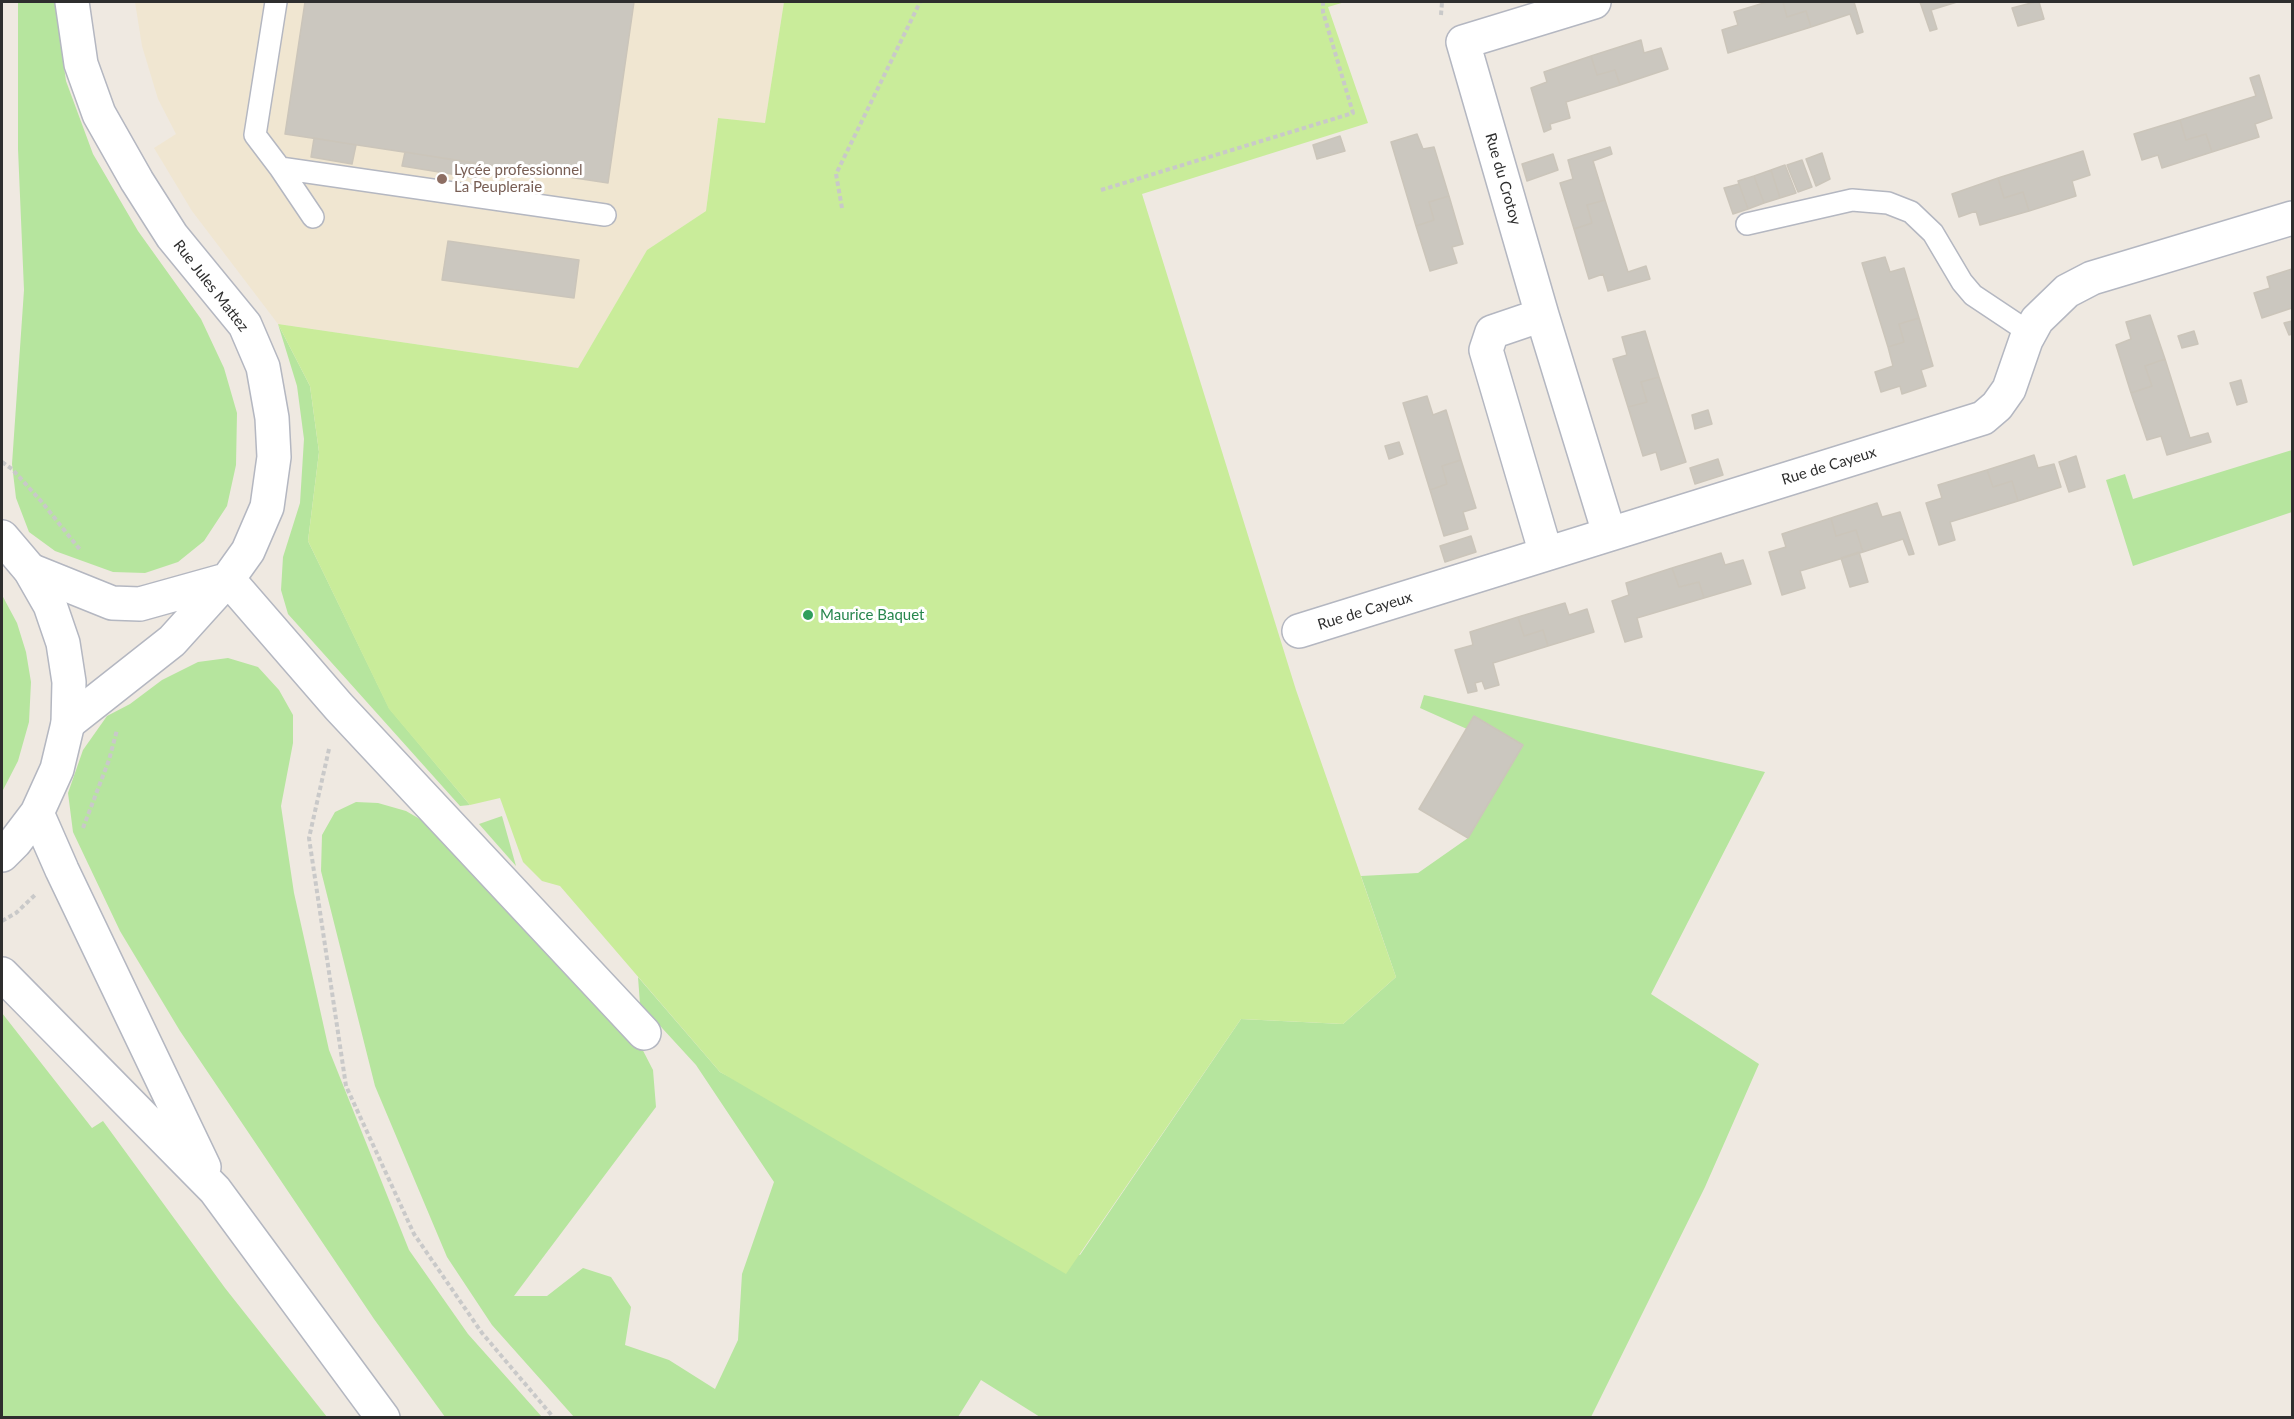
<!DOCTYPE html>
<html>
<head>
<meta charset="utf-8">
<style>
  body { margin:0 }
  #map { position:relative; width:2294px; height:1419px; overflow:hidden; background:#efe9e1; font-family:Lato,sans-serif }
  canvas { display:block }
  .frame { position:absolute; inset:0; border:3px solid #2e2e2e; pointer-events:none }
</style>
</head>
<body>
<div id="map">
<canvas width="2294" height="1419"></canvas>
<div class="frame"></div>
</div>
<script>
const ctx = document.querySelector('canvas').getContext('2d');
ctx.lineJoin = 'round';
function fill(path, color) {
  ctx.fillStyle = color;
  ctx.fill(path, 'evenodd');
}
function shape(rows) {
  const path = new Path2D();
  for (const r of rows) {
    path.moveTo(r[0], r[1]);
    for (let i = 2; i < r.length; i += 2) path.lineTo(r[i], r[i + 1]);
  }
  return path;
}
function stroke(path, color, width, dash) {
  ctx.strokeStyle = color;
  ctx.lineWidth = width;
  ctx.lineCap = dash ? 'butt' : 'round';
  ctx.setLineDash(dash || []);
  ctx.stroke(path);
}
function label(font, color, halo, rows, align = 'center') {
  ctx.font = font + ' Lato,sans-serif';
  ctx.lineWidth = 6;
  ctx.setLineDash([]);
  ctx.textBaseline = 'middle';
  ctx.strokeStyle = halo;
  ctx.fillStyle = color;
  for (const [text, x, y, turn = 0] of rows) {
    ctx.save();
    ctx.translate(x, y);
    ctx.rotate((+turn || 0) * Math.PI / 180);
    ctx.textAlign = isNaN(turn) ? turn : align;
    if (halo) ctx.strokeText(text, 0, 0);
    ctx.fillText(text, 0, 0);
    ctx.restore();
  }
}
fill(shape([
  [135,2,784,2,765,124,718,118,706,211,647,250,578,368,278,324,192,211,154,148,176,134,158,99,142,46]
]), '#f0e6d1');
fill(shape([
  [18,2,55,2,66,81,93,154,138,231,201,319,224,368,237,413,236,465,227,506,204,541,178,562,145,573,113,572,55,551,29,532,16,498,12,464,24,290,18,149],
  [278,324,310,386,319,452,308,541,389,708,470,805,460,806,288,614,281,590,283,557,300,503,304,439,297,386],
  [2292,450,2292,512,2133,566,2106,480,2125,474,2133,499],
  [2,595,17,623,26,652,31,682,29,722,18,761,2,792],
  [228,658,258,667,279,690,293,715,293,743,281,806,294,893,329,1050,409,1250,468,1334,542,1417,445,1417,374,1319,180,1031,120,931,73,832,68,793,83,750,107,716,130,704,162,680,198,662],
  [1424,695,1765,772,1651,994,1759,1064,1705,1187,1591,1417,1040,1417,981,1380,958,1417,574,1417,492,1325,447,1257,375,1086,321,871,322,835,335,812,356,802,378,803,406,811,444,833,636,1037,653,1070,656,1107,514,1296,547,1296,583,1268,611,1277,631,1307,625,1345,669,1360,715,1389,738,1340,742,1274,774,1182,696,1065,640,1004,638,977,720,1072,1080,1255,1241,1019,1343,1024,1396,977,1361,876,1418,873,1468,838,1523,745,1474,716,1467,729,1420,708],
  [502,816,516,866,479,824],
  [2,1013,92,1128,103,1121,225,1288,327,1417,2,1417]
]), '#b6e59e');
fill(shape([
  [784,2,1345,2,1328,7,1368,123,1142,194,1296,690,1396,977,1343,1024,1241,1019,1066,1274,720,1072,560,886,542,881,523,862,500,798,470,805,389,709,308,541,319,452,310,386,278,324,578,368,647,250,706,211,718,118,765,123]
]), '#c9ec9a');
const building = shape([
  [305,2,634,2,608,183,285,134,305,2],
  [1767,2,1783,2,1787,17,1806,11,1811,27,1728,53,1722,30,1738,25,1734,12,1767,2],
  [1783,2,1854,2,1863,32,1857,34,1850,14,1811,27,1806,11,1787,17,1783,2],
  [1920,2,1957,2,1931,10,1937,29,1930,31,1920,2],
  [2035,2,2039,2,2044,19,2018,26,2012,8,2035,2],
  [1641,40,1644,53,1661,48,1668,69,1620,85,1615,70,1597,75,1591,56,1641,40],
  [1591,56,1597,75,1615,70,1620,85,1566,102,1570,118,1550,124,1551,129,1544,132,1531,88,1547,82,1544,72,1591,56],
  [2259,75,2272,118,2255,124,2259,137,2212,152,2206,134,2186,140,2180,120,2256,96,2250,78,2259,75],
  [2180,120,2186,140,2206,134,2212,152,2162,168,2158,155,2142,160,2134,134,2180,120],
  [1417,134,1423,149,1434,147,1449,196,1429,202,1434,220,1416,226,1391,142,1417,134],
  [1340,136,1345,151,1317,159,1313,145,1340,136],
  [314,138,356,145,352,164,311,157,314,138],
  [1610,147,1612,154,1593,161,1605,200,1587,205,1592,223,1574,229,1560,183,1573,179,1568,160,1610,147],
  [2083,151,2090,175,2072,181,2076,196,2029,211,2023,192,2004,198,1998,178,2083,151],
  [405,152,478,164,476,178,402,166,405,152],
  [1822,153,1830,179,1816,186,1806,159,1822,153],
  [1553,154,1558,170,1527,181,1522,164,1553,154],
  [1802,160,1812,187,1798,192,1787,165,1802,160],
  [1785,165,1796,193,1780,198,1771,170,1785,165],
  [1771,170,1780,198,1764,203,1754,176,1771,170],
  [1754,176,1764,203,1748,209,1738,181,1754,176],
  [1998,178,2004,198,2023,192,2029,211,1980,225,1976,211,1959,217,1952,194,1998,178],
  [1739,184,1748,209,1733,214,1724,188,1739,184],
  [1449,196,1463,244,1452,247,1457,263,1430,271,1416,226,1434,220,1429,202,1449,196],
  [1605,200,1628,272,1646,266,1650,279,1608,291,1603,274,1589,279,1574,229,1592,223,1587,205,1605,200],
  [448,241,579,260,574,298,442,280,448,241],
  [1885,257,1890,272,1904,268,1919,318,1899,324,1904,342,1888,347,1862,263,1885,257],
  [2292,269,2292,308,2262,318,2254,293,2270,288,2267,277,2292,269],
  [2150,315,2165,359,2145,366,2152,386,2131,393,2116,345,2131,339,2126,322,2150,315],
  [1919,318,1933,366,1921,370,1926,386,1902,394,1900,386,1881,392,1875,372,1893,366,1888,347,1904,342,1899,324,1919,318],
  [2292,321,2292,334,2289,335,2284,323,2292,321],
  [1645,331,1659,377,1641,382,1647,402,1628,407,1613,359,1627,355,1622,337,1645,331],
  [2194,331,2198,344,2182,348,2178,336,2194,331],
  [2165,359,2190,438,2208,433,2211,442,2167,455,2161,436,2147,440,2131,393,2152,386,2145,366,2165,359],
  [1659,377,1686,462,1661,470,1656,452,1643,456,1628,407,1647,402,1641,382,1659,377],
  [2241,380,2247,402,2237,405,2230,383,2241,380],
  [1427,396,1433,415,1446,410,1461,460,1442,466,1447,484,1430,490,1403,403,1427,396],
  [1708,410,1712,424,1695,429,1692,415,1708,410],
  [1399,442,1403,454,1389,459,1385,446,1399,442],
  [2034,455,2038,468,2054,464,2061,487,2018,501,2012,481,1993,487,1987,470,2034,455],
  [2076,456,2085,487,2069,492,2059,462,2076,456],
  [1718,459,1723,475,1695,484,1690,468,1718,459],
  [1461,460,1476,508,1463,512,1468,529,1444,536,1430,490,1447,484,1442,466,1461,460],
  [1987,470,1993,487,2012,481,2018,501,1950,522,1955,540,1939,545,1926,503,1942,498,1938,485,1987,470],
  [1877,503,1882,517,1900,512,1914,554,1909,555,1903,539,1863,552,1856,530,1836,536,1831,518,1877,503],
  [1831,518,1836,536,1856,530,1863,552,1800,571,1805,588,1782,595,1769,552,1786,547,1782,534,1831,518],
  [1471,536,1476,552,1445,562,1440,546,1471,536],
  [1859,552,1868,582,1850,587,1841,558,1859,552],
  [1721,553,1725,565,1743,560,1751,584,1704,598,1699,582,1679,587,1672,568,1721,553],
  [1672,568,1679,587,1699,582,1704,598,1637,618,1642,637,1625,642,1612,601,1629,595,1626,583,1672,568],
  [1565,603,1569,615,1587,609,1594,632,1548,646,1543,630,1524,636,1518,617,1565,603],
  [1518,617,1524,636,1543,630,1548,646,1493,663,1499,685,1485,689,1482,681,1475,683,1477,691,1468,693,1455,650,1473,645,1470,632,1518,617],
  [1474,716,1523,745,1468,838,1419,809,1474,716]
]);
fill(building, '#cbc7bf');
stroke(building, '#cbc5ba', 1.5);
const lane = shape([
  [276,2,255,135,280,168,605,215],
  [280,168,313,217],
  [1747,224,1852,200,1888,203,1911,212,1933,233,1962,282,1973,295,2030,333]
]);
const street = shape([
  [1594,2,1463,42,1542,315,1609,533],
  [1542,315,1492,332,1486,350,1546,554],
  [30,570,112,603,140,604,226,580],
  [228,579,339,707,644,1033],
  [1299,631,1983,418,1997,406,2009,389,2026,340,2037,320,2067,291,2092,278,2292,218],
  [68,723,172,641,228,579,248,551,267,507,274,457,272,418,263,367,245,325,172,236,137,181,99,114,81,64,72,2]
]);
const secondary = shape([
  [2,537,30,570,50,605,63,643,69,682,68,723,57,769,37,813,15,842,2,855],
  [37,813,62,870,204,1167],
  [2,974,215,1190,383,1418]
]);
stroke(lane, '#b4b7c1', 24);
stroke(street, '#b4b7c1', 36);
stroke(secondary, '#b4b7c1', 36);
stroke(shape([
  [1441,15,1442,2],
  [1101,190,1353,113,1323,12,1323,2],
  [842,208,836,174,920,2],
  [2,462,12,469,41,501,81,551],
  [329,749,309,838,346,1086,414,1234,482,1333,554,1418],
  [83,828,109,760,117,730],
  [2,921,16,913,36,894]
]), '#c9c9c9', 4, [4.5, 3]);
stroke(lane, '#fff', 21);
stroke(street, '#fff', 33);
stroke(secondary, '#fff', 33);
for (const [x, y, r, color] of [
  [442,179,6,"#8d6e63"],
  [808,615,6,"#2e9e5b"]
]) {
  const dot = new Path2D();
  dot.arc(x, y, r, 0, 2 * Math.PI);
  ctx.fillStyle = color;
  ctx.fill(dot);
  stroke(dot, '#fff', 2);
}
label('15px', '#785e54', '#fff', [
  ["Lycée professionnel",454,170],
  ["La Peupleraie",454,187]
], 'left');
label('15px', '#2e2e2e', '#fff', [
  ["Rue du Crotoy",1503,179,74],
  ["Rue Jules Mattez",211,286,52],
  ["Rue de Cayeux",1829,466,-17],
  ["Rue de Cayeux",1365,611,-17]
]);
label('15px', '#27864d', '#fff', [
  ["Maurice Baquet",820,615]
], 'left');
</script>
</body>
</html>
